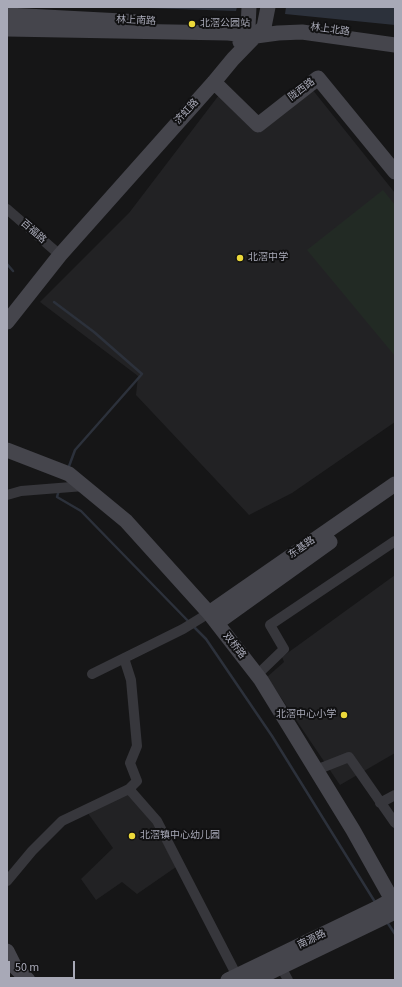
<!DOCTYPE html>
<html>
<head>
<meta charset="utf-8">
<style>
  body { margin:0 }
  #map { position:relative; width:402px; height:987px; overflow:hidden; background:#161617; font-family:"Source Sans 3",sans-serif }
  canvas { display:block }
  .frame { position:absolute; inset:0; border:8px solid #a8a9b7; pointer-events:none }
  .scale { position:absolute; left:8px; top:961px; width:67px; height:18px; box-sizing:border-box; border:2px solid #a8a9b7; border-top:0; padding-left:5px; font-size:12px; line-height:14px; white-space:nowrap; color:#a8a9b7; -webkit-text-stroke:3px #111112; paint-order:stroke }
</style>
</head>
<body>
<div id="map">
<canvas width="402" height="987"></canvas>
<div class="frame"></div>
<div class="scale">50 m</div>
</div>
<script>
const ctx = document.querySelector('canvas').getContext('2d');
ctx.lineJoin = 'round';
function fill(path, color) {
  ctx.fillStyle = color;
  ctx.fill(path, 'evenodd');
}
function shape(rows) {
  const path = new Path2D();
  for (const r of rows) {
    path.moveTo(r[0], r[1]);
    for (let i = 2; i < r.length; i += 2) path.lineTo(r[i], r[i + 1]);
  }
  return path;
}
function stroke(path, color, width, dash) {
  ctx.strokeStyle = color;
  ctx.lineWidth = width;
  ctx.lineCap = dash ? 'butt' : 'round';
  ctx.setLineDash(dash || []);
  ctx.stroke(path);
}
function label(font, color, halo, rows, align = 'center') {
  ctx.font = font + ' "Source Sans 3","Noto Sans SC",sans-serif';
  ctx.lineWidth = 4;
  ctx.setLineDash([]);
  ctx.textBaseline = 'middle';
  ctx.strokeStyle = halo;
  ctx.fillStyle = color;
  for (const [text, x, y, turn = 0] of rows) {
    ctx.save();
    ctx.translate(x, y);
    ctx.rotate((+turn || 0) * Math.PI / 180);
    ctx.textAlign = isNaN(turn) ? turn : align;
    if (halo) ctx.strokeText(text, 0, 0);
    ctx.fillText(text, 0, 0);
    ctx.restore();
  }
}
fill(shape([
  [312,89,395,193,395,422,292,493,249,515,136,395,138,376,40,302,129,213,219,95,259,133],
  [395,575,395,753,340,785,267,677,284,662,282,657],
  [128,793,153,824,176,867,137,894,122,882,96,900,81,879,113,848,87,812]
]), '#222224');
fill(shape([
  [383,190,395,205,395,356,307,250]
]), '#222a24');
fill(shape([
  [118,7,237,7,236,11],
  [286,7,395,7,395,25,285,14]
]), '#2c313b');
stroke(shape([
  [7,264,13,271],
  [54,302,94,332,142,374,75,450,68,469],
  [59,490,57,497,81,511,190,623],
  [193,626,206,639,272,736,375,902],
  [387,922,395,934]
]), '#2c313b', 2.5);
stroke(shape([
  [7,209,60,255],
  [7,495,21,491,84,486],
  [124,658,131,680,137,746,130,763,137,781,129,789,157,821,237,976],
  [92,674,183,629,209,613],
  [257,675,284,649,270,625,395,541],
  [316,770,349,757,395,823],
  [380,803,395,795],
  [7,881,32,851,62,821,129,789],
  [281,967,288,980]
]), '#37373c', 10);
stroke(shape([
  [7,15,141,22],
  [264,27,268,7],
  [7,29,228,33,256,36,278,33,302,32,395,45],
  [240,42,244,36,248,27,249,7],
  [214,82,258,125,318,78,395,172],
  [7,322,60,255,214,82,233,59,264,27],
  [7,450,69,474,126,521,209,613,261,680,353,830,395,905],
  [209,613,395,484],
  [217,623,330,542],
  [7,951,15,967,28,980],
  [228,980,375,909,395,898],
  [254,980,395,912]
]), '#45454c', 15);
for (const [x, y, r, color] of [
  [192,24,4,"#ecd93a"],
  [240,258,4,"#ecd93a"],
  [344,715,4,"#ecd93a"],
  [132,836,4,"#ecd93a"]
]) {
  const dot = new Path2D();
  dot.arc(x, y, r, 0, 2 * Math.PI);
  ctx.fillStyle = color;
  ctx.fill(dot);
  stroke(dot, '#111112', 1.5);
}
label('10px', '#a8a9b7', '#111112', [
  ["林上南路",136,21,3],
  ["林上北路",330,30,8],
  ["陇西路",302,90,-37],
  ["济虹路",187,112,-48],
  ["百福路",33,232,41],
  ["东基路",302,548,-35],
  ["双桥路",234,646,52],
  ["南源路",312,940,-26]
]);
label('10px', '#a8a9b7', '#111112', [
  ["北滘公园站",200,24],
  ["北滘中学",248,258],
  ["北滘中心小学",336,715,"right"],
  ["北滘镇中心幼儿园",140,836]
], 'left');
</script>
</body>
</html>
